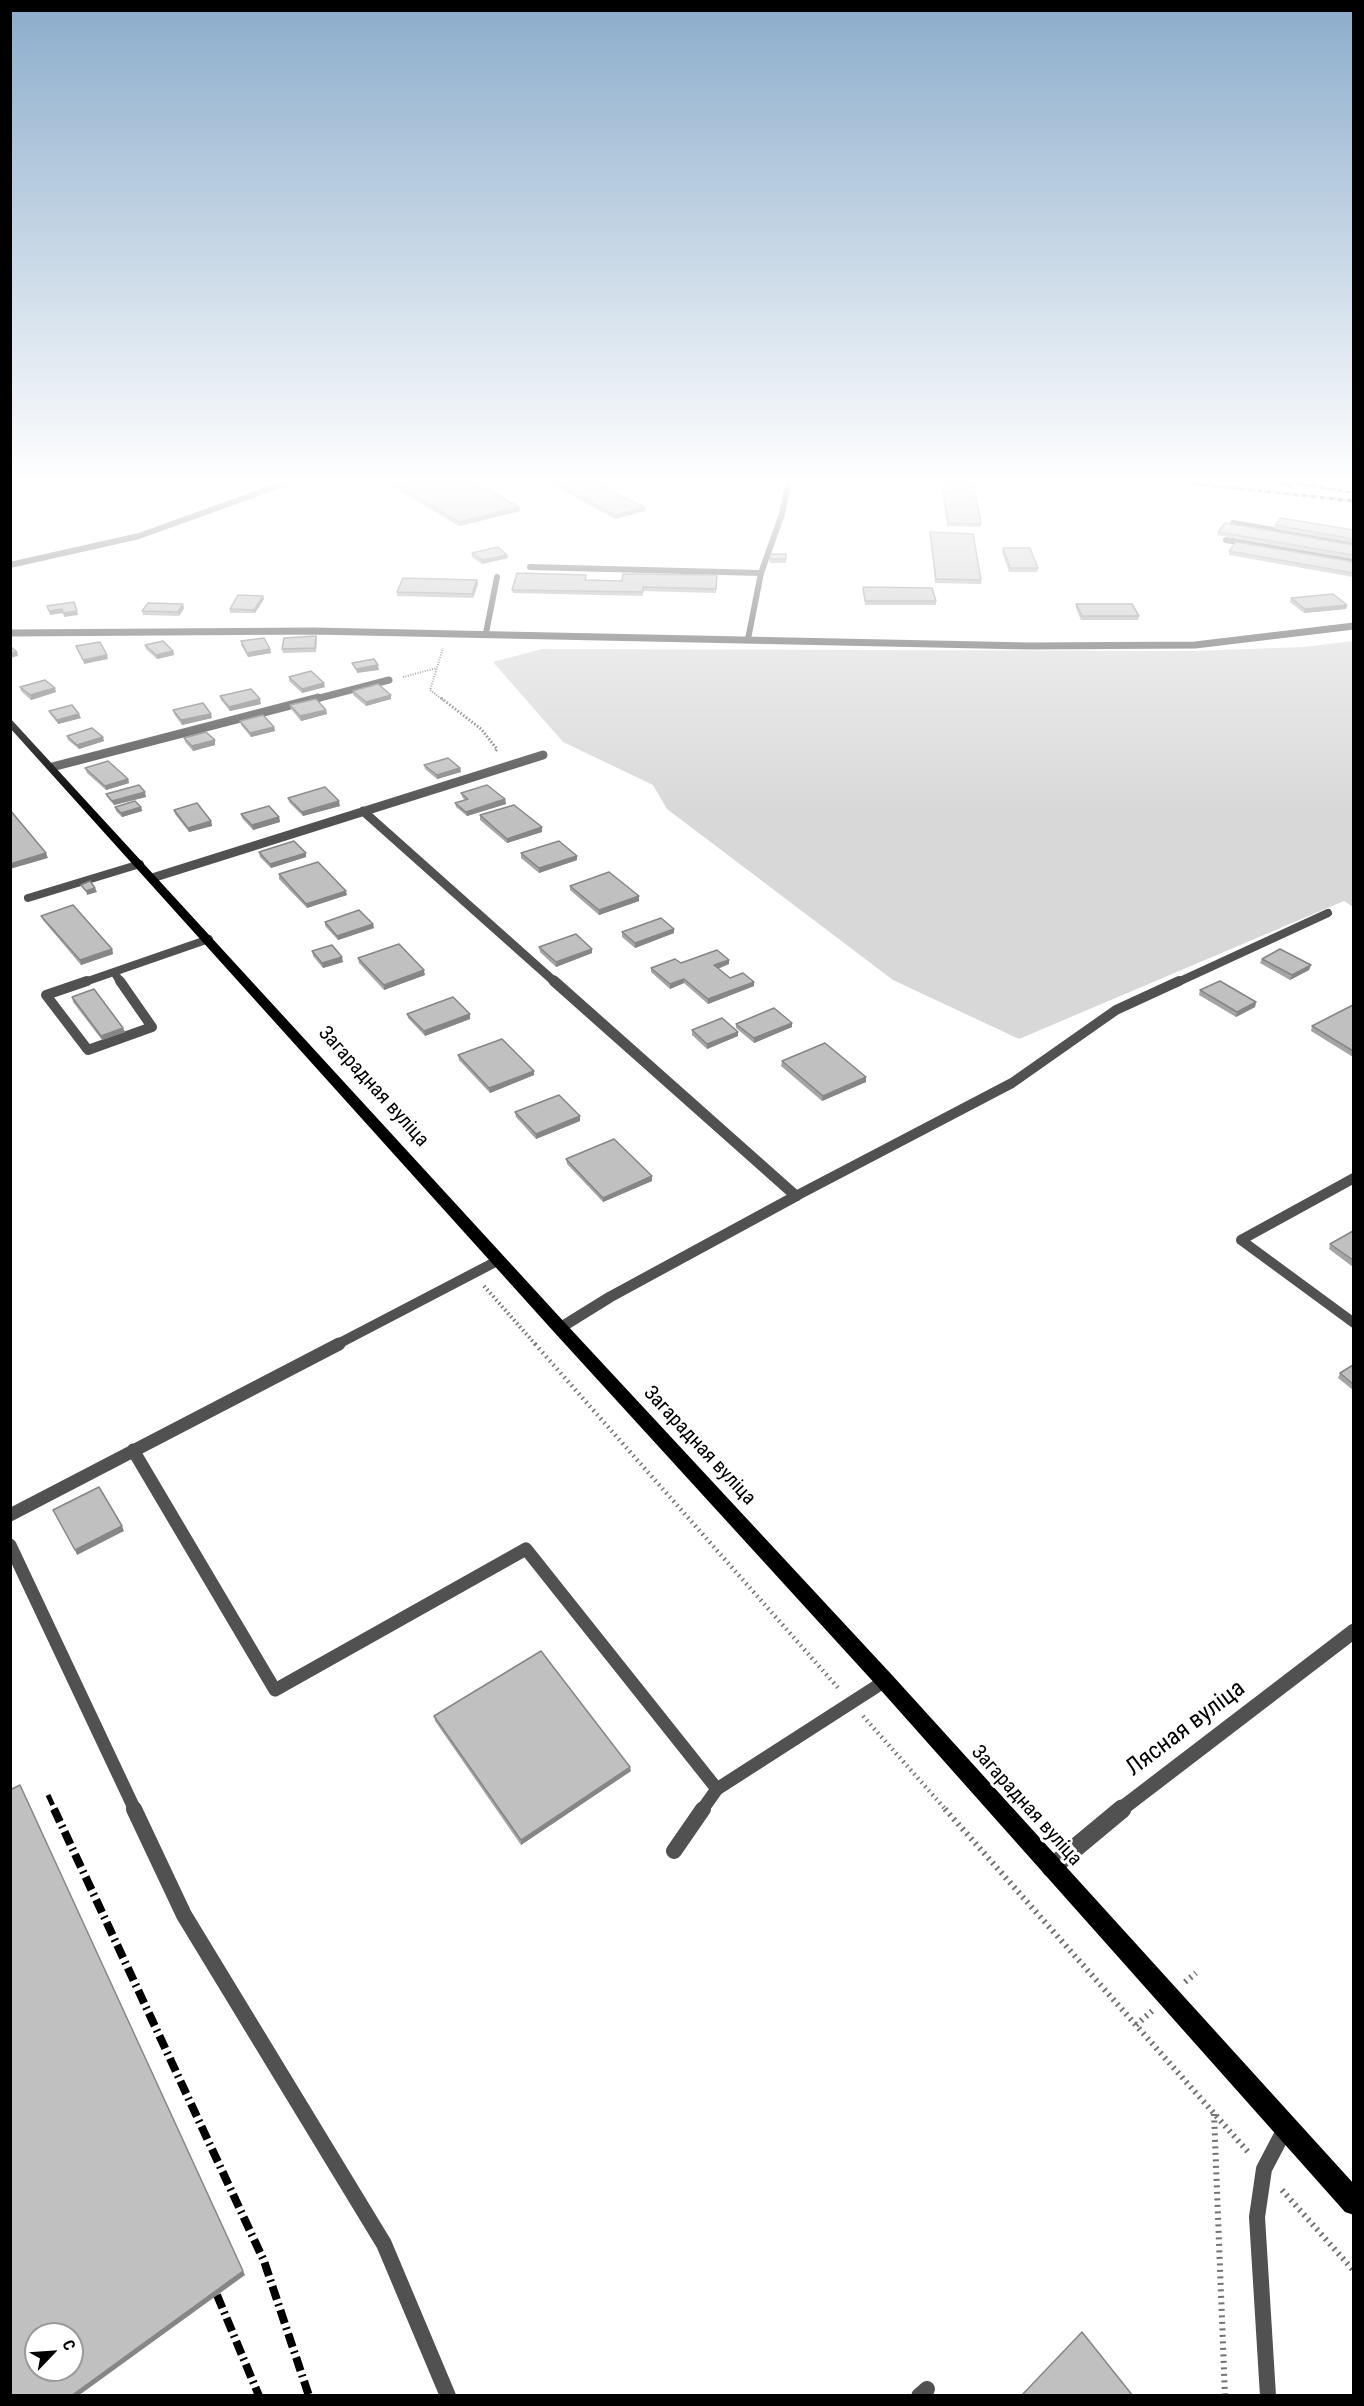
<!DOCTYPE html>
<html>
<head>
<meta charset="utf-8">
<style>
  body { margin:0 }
  #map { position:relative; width:1364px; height:2406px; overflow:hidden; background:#fff; font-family:"Roboto Condensed",sans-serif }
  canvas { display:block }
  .frame { position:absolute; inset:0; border:12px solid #000; pointer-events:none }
  .north { position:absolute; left:24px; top:2322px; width:60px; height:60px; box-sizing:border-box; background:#fff; border:2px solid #999; border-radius:50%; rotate:65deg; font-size:16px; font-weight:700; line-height:24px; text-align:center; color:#000 }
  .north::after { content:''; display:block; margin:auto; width:21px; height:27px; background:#000; clip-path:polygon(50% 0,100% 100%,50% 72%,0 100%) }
</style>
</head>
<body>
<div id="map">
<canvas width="1364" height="2406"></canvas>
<div class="frame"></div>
<div class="north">С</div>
</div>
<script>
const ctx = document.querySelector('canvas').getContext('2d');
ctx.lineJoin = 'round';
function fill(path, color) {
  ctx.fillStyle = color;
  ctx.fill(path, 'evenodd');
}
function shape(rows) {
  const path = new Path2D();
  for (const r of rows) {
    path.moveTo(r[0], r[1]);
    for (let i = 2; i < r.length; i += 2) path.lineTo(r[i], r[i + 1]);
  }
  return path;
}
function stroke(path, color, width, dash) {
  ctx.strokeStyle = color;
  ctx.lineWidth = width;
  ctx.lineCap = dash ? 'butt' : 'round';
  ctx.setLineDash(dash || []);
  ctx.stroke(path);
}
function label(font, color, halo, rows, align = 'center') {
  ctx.font = font + ' "Roboto Condensed",sans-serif';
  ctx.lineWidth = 6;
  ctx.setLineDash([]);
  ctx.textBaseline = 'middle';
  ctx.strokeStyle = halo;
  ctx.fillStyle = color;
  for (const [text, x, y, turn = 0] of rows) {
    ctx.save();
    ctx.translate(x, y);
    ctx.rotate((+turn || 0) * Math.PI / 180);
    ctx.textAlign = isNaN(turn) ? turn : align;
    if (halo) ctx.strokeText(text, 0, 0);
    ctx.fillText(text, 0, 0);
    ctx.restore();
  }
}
fill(shape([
  [1353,641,1353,907,1344,901,1019,1039,893,980,667,809,653,785,563,742,493,662,542,649,1191,651,1304,647]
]), '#d8d8d8');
stroke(shape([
  [403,677,437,668],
  [443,700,430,690,443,648]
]), '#737373', 2, [1, 1.5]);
stroke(shape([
  [441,698,481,729,497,749,495,752]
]), '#737373', 3, [1.5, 2]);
stroke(shape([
  [484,1286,536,1345]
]), '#737373', 4, [1.5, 3]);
stroke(shape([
  [535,1344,840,1690],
  [863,1716,946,1810]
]), '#737373', 4.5, [1.5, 4]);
stroke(shape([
  [945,1809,1249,2153],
  [1185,1982,1196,1973],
  [1136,2025,1152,2011],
  [1214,2114,1225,2396],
  [1282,2190,1354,2271]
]), '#737373', 6, [2, 4.5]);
stroke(shape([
  [1233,523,1354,544],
  [1226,540,1354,562],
  [10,565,139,536,297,479],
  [530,567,761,573],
  [486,633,497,577],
  [748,639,761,573,782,514,789,479]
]), '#515151', 6);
stroke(shape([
  [28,898,140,864],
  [114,972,121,983],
  [82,983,209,939],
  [1176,983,1328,913]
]), '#515151', 8);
stroke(shape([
  [87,981,46,995,88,1050,152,1027,120,981],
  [1354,1178,1241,1240,1354,1323],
  [796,1196,1012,1083,1116,1010,1179,981],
  [336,1345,499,1260]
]), '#515151', 10);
stroke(shape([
  [133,1450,275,1690,526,1549,717,1789],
  [10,1515,339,1344],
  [10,1545,135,1810],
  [702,1810,717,1789,885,1681]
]), '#515151', 13);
stroke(shape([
  [134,1809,184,1915,384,2244,448,2396],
  [674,1851,703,1809],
  [919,2396,927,2389],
  [1268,2396,1257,2217,1264,2169,1285,2129]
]), '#515151', 16);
stroke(shape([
  [10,633,314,631,1029,646,1195,645,1354,626],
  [312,700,389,680]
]), '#515151', 7);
stroke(shape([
  [52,767,318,698],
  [363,811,556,983],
  [152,878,543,755]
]), '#515151', 9);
stroke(shape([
  [554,981,796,1196,610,1297,560,1328]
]), '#515151', 11);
stroke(shape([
  [1120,1810,1354,1631]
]), '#515151', 15);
stroke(shape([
  [1051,1868,1122,1809]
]), '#515151', 19);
fill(shape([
  [10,718,566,1324,892,1675,1354,2184,1354,2215,1345,2212,878,1687,554,1332,10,728,10,718]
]), '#000');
stroke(shape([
  [1150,479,1354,501],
  [1253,479,1292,486],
  [1284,481,1354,493]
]), '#000', 3, [5, 1.5, 1, 1.5]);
stroke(shape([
  [48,1795,55,1810]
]), '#000', 5, [11, 4, 1.5, 4]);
stroke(shape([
  [54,1809,264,2261,309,2396],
  [217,2295,259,2396]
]), '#000', 8, [14, 4.5, 2, 4.5]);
fill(shape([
  [386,479,519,507,520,511,459,526,386,483],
  [542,479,590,479,645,511,615,519],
  [942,479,981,524,980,527,947,526,941,483],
  [1275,525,1353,530,1353,543,1275,529],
  [930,532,981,580,981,584,935,583],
  [1218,532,1353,545,1353,559,1217,535],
  [1003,548,1038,568,1037,572,1009,572,1002,552],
  [1229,551,1353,562,1353,577,1229,555],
  [472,553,507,555,508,558,482,564,472,557],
  [770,554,786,554,786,563,770,563],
  [717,575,716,593,643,591,643,596,513,593,512,590,586,580,622,581],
  [477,580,478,584,473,598,397,596,397,592],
  [863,587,936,601,936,605,865,605],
  [1291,598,1347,605,1346,609,1304,613,1290,602],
  [264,599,255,613,230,613,230,609],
  [1076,604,1139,616,1138,620,1081,620,1076,608],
  [184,608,179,616,143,615,142,611],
  [316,636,317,640,316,652,283,653,282,649],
  [241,641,270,649,271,653,248,657,241,645],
  [145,645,173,651,174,655,157,659,146,649],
  [289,677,325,687,302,693,289,681],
  [20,687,56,692,31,700,21,691],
  [353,691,391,699,366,706,353,695],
  [220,696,261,704,230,711,221,700],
  [290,705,326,710,327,714,301,721,291,709],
  [173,710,212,718,182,725,174,714],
  [49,711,81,718,58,724,51,715],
  [240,721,274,727,275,731,251,737,241,725],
  [67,736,104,741,79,749,68,740],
  [184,738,215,745,193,751,185,742],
  [424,765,460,768,461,772,437,779,425,769],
  [85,768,128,779,129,783,106,790,87,773],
  [461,793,505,799,506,804,467,816,456,807,455,803,465,800,462,797],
  [106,794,146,797,114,805,108,798],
  [288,798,340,806,303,816,289,802],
  [115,807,141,807,142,811,122,817,116,811],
  [174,810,211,821,212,826,189,832,175,814],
  [241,814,279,817,280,822,253,830,242,818],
  [480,815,542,827,542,832,507,843,480,820],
  [259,852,306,853,306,857,271,868,260,857],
  [521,853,577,856,577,860,539,873,521,858],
  [279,874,347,895,307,908,279,879],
  [570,886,639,896,639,901,599,915,570,890],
  [41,916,112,949,113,954,81,965,43,920],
  [325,922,374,928,338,940,325,926],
  [674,929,674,933,635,948,622,937,622,932],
  [539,947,592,949,592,953,556,967,540,952],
  [312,951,343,962,323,968,313,956],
  [358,958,425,975,384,990,359,963],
  [1262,959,1311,965,1309,970,1290,980,1260,963],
  [681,963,729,964,718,969,730,978,754,986,708,1004,684,983,670,989,651,972,651,968],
  [1200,990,1256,1002,1255,1007,1236,1017,1199,995],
  [72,997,125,1032,102,1040,73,1002],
  [1353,1005,1353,1057,1311,1031,1312,1026],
  [407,1014,470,1019,425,1036,408,1018],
  [792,1023,792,1027,754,1043,736,1028,736,1024],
  [692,1030,738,1036,707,1049,692,1035],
  [458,1055,534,1075,490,1093,459,1060],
  [782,1061,866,1082,822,1101,781,1066],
  [515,1112,580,1116,580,1121,536,1139,516,1117],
  [566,1159,652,1181,603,1202,567,1164],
  [1353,1231,1353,1267,1329,1249,1330,1244],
  [1353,1365,1353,1390,1338,1378,1340,1373],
  [434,1716,631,1771,521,1845,435,1721]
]), '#a5a5a5');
fill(shape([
  [519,507,520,511,459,526,459,522],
  [645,508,645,511,615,519,615,515],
  [507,555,508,558,482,564,482,560],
  [477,580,478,584,473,598,472,594],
  [263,596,264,599,255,613,254,610],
  [183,604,184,608,179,616,178,612],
  [1347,605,1346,609,1304,613,1305,609],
  [62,609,77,611,78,615,64,617,63,613,50,615,49,611],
  [270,649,271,653,248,657,247,653],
  [173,651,174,655,157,659,156,655],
  [17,652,18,656,10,658,10,653],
  [107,655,108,659,84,664,83,660],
  [378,665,379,670,357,673,356,669],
  [324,683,325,687,302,693,302,689],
  [55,688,56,692,31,700,30,695],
  [391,695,391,699,366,706,366,702],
  [260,699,261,704,230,711,229,707],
  [326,710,327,714,301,721,300,716],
  [79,714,81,718,58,724,57,720],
  [211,714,212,718,182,725,181,720],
  [274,727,275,731,251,737,250,733],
  [103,737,104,741,79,749,77,745],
  [215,740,215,745,193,751,192,746],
  [460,768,461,772,437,779,437,775],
  [128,779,129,783,106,790,105,786],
  [145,792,146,797,114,805,112,801],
  [505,799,506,804,467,816,466,812],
  [339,801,340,806,303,816,302,812],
  [141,807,142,811,122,817,121,813],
  [279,817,280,822,253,830,252,825],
  [211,821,212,826,189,832,188,828],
  [542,827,542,832,507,843,507,839],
  [46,853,48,858,10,869,10,864],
  [306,853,306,857,271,868,270,864],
  [577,856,577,860,539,873,539,868],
  [95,888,97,892,87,895,86,891],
  [346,891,347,895,307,908,306,904],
  [639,896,639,901,599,915,599,910],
  [373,924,374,928,338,940,337,936],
  [674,929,674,933,635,948,635,943],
  [112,949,113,954,81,965,80,960],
  [592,949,592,953,556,967,556,962],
  [342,957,343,962,323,968,322,963],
  [729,960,729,964,714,970,714,965],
  [1311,965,1309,970,1290,980,1292,975],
  [424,970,425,975,384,990,384,985],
  [684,979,684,983,670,989,670,984],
  [754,982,754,986,708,1004,708,999],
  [1256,1002,1255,1007,1236,1017,1237,1012],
  [470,1014,470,1019,425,1036,424,1031],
  [792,1023,792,1027,754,1043,754,1038],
  [123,1028,125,1032,102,1040,101,1036],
  [738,1032,738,1036,707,1049,707,1044],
  [534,1071,534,1075,490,1093,489,1088],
  [866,1077,866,1082,822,1101,823,1096],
  [580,1116,580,1121,536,1139,536,1134],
  [652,1176,652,1181,603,1202,603,1198],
  [122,1526,124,1531,77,1555,75,1550],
  [630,1767,631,1771,521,1845,521,1840],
  [22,1790,245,2275,78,2396,71,2396]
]), '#868686');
const building = shape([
  [386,479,468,479,519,507,459,522,386,479],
  [548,479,590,479,645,508,615,515,548,479],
  [942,479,973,480,981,524,948,523,942,479],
  [1281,518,1353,530,1353,539,1275,525,1281,518],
  [1225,523,1353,545,1353,555,1218,532,1225,523],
  [930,532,973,534,981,580,936,579,930,532],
  [1236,542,1353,562,1353,573,1229,551,1236,542],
  [498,547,507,555,482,560,472,553,498,547],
  [1003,548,1030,548,1038,568,1010,568,1003,548],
  [770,554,786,554,786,559,770,559,770,554],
  [517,573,586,575,585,580,622,581,623,574,717,575,716,589,643,587,643,592,512,590,517,573],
  [403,578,477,580,472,594,397,592,403,578],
  [863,587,932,588,936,601,865,601,863,587],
  [1333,594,1347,605,1305,609,1291,598,1333,594],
  [238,595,263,596,254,610,230,609,238,595],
  [74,602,77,611,63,613,62,609,49,611,47,606,74,602],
  [148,603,183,604,178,612,142,611,148,603],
  [1076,604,1132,604,1139,616,1082,616,1076,604],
  [316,636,315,648,282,649,284,638,316,636],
  [264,638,270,649,247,653,241,641,264,638],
  [163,641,173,651,156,655,145,645,163,641],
  [100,642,107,655,83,660,76,646,100,642],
  [10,646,17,652,10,653,10,646],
  [374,659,378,665,356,669,352,663,374,659],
  [311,671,324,683,302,689,289,677,311,671],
  [45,680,55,688,30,695,20,687,45,680],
  [378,684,391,695,366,702,353,691,378,684],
  [251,689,260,699,229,707,220,696,251,689],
  [316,699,326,710,300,716,290,705,316,699],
  [203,703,211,714,181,720,173,710,203,703],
  [72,705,79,714,57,720,49,711,72,705],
  [263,715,274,727,250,733,240,721,263,715],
  [92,728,103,737,77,745,67,736,92,728],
  [206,732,215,740,192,746,184,738,206,732],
  [448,758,460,768,437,775,424,765,448,758],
  [108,761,128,779,105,786,85,768,108,761],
  [139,785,145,792,112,801,106,794,139,785],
  [487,785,505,799,466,812,455,803,468,799,461,793,487,785],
  [325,787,339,801,302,812,288,798,325,787],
  [135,801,141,807,121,813,115,807,135,801],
  [197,803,211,821,188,828,174,810,197,803],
  [514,805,542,827,507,839,480,815,514,805],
  [269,806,279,817,252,825,241,814,269,806],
  [10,810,46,853,10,864,10,810],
  [294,841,306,853,270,864,259,852,294,841],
  [559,841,577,856,539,868,521,853,559,841],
  [318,862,346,891,306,904,279,874,318,862],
  [609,872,639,896,599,910,570,886,609,872],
  [90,881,95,888,86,891,81,885,90,881],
  [73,905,112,949,80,960,41,916,73,905],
  [359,910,373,924,337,936,325,922,359,910],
  [661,918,674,929,635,943,622,932,661,918],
  [576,934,592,949,556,962,539,947,576,934],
  [399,944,424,970,384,985,358,958,399,944],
  [332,945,342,957,322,963,312,951,332,945],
  [1280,949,1311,965,1292,975,1262,959,1280,949],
  [717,950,729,960,714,965,730,978,743,973,754,982,708,999,684,979,670,984,651,968,675,959,681,963,717,950],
  [1220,981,1256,1002,1237,1012,1200,990,1220,981],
  [94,989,123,1028,101,1036,72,997,94,989],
  [453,997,470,1014,424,1031,407,1014,453,997],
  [1353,1005,1353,1051,1312,1026,1353,1005],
  [774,1008,792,1023,754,1038,736,1024,774,1008],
  [722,1018,738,1032,707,1044,692,1030,722,1018],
  [502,1039,534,1071,489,1088,458,1055,502,1039],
  [825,1043,866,1077,823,1096,782,1061,825,1043],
  [559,1095,580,1116,536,1134,515,1112,559,1095],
  [614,1139,652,1176,603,1198,566,1159,614,1139],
  [1353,1231,1353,1260,1330,1244,1353,1231],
  [1353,1365,1353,1384,1340,1373,1353,1365],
  [99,1487,122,1526,75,1550,53,1510,99,1487],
  [541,1651,630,1767,521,1840,434,1716,541,1651],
  [20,1785,243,2271,71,2396,10,2396,10,1790,20,1785],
  [36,2334,72,2334,72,2370,36,2370,36,2334],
  [1082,2332,1133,2396,1021,2396,1082,2332]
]);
fill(building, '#c0c0c0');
stroke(building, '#868686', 1.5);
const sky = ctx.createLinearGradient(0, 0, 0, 816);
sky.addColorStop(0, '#8baccb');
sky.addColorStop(0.59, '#fff');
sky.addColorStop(1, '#ffffff00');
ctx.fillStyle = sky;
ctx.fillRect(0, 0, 1364, 816);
label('20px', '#000', '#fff', [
  ["Загарадная вуліца",373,1087,48],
  ["Загарадная вуліца",699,1446,47],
  ["Загарадная вуліца",1026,1806,48]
]);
label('24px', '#000', '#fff', [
  ["Лясная вуліца",1186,1729,-37]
]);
</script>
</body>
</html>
